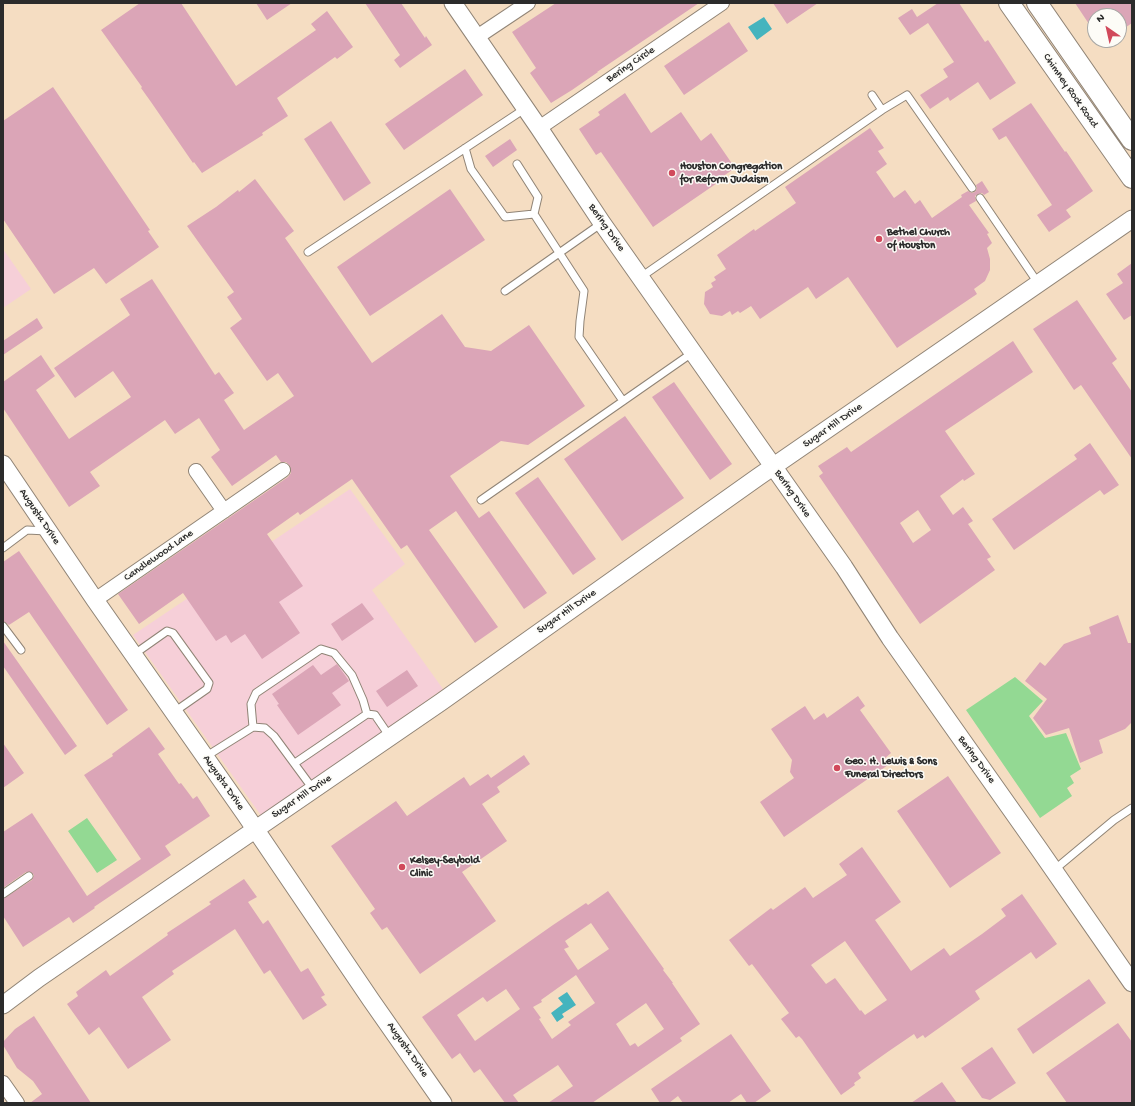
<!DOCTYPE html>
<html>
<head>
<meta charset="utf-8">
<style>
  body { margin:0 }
  #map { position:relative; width:1135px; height:1106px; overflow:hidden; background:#f5ddc2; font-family:"Gochi Hand",sans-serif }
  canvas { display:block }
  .frame { position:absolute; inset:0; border:4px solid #2b2b2b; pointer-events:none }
  .north { position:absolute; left:1087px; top:8px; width:40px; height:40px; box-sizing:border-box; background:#fdfcf7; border:1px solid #a9a8a5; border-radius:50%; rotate:326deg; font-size:11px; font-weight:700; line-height:16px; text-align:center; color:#2b2b2b }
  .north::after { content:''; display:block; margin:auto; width:14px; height:18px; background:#d1495b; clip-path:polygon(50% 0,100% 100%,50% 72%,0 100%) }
</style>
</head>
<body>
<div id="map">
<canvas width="1135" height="1106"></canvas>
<div class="frame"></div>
<div class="north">N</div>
</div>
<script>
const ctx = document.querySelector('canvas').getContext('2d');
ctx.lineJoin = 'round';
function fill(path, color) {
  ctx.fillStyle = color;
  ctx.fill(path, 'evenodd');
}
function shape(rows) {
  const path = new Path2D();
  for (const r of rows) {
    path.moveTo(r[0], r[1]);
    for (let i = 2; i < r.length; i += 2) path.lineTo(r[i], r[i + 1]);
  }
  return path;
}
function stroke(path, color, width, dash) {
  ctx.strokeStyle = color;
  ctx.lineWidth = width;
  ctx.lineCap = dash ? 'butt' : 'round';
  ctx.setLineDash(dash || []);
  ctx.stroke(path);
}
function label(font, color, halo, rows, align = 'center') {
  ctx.font = font + ' "Gochi Hand",sans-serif';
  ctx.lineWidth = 3;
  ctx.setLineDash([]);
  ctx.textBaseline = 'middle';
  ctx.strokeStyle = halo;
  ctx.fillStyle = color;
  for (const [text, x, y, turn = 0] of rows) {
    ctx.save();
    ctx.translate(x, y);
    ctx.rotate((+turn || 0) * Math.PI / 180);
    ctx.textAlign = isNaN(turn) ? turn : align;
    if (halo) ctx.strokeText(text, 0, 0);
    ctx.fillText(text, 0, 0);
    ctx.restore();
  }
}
fill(shape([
  [3,249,31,289,3,308],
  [350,489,405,564,372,590,443,689,262,817,133,635]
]), '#f6cfd8');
fill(shape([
  [1015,677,1043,701,1029,716,1045,738,1066,733,1081,769,1070,776,1074,783,1067,788,1072,796,1040,818,966,710],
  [87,818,117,860,97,873,68,831]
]), '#93d993');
fill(shape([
  [764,17,772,29,757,40,748,27],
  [567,992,576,1005,562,1014,564,1017,557,1022,551,1013,563,1004,558,998]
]), '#45b4be');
fill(shape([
  [140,3,181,3,236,86,316,30,311,24,327,11,353,47,337,59,335,57,277,98,288,116,262,133,263,135,202,173,194,162,193,163,151,102,141,88,142,87,101,30],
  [256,3,292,3,267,20],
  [365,3,401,3,425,38,426,36,432,45,400,68,394,60,400,55],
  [556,3,699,3,597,72,598,72,572,90,551,103,530,73,536,68,512,32],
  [773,3,818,3,787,24],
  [938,3,959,3,985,42,988,40,1016,83,990,100,978,82,950,101,948,97,930,109,920,95,948,77,943,69,954,62,928,23,910,35,898,18,912,9,917,17],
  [1075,3,1132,3,1132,23,1119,32,1119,16,1095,16,1095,33],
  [729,22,748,51,684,95,664,66],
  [465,69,483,95,404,150,385,124],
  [53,87,150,230,148,231,159,247,106,284,94,268,54,294,3,219,3,121],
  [625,93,651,133,681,112,701,141,711,133,735,168,722,177,723,179,653,227,601,152,596,155,579,129,600,115,598,112],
  [1031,103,1065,152,1066,151,1093,191,1066,210,1071,217,1049,232,1037,215,1052,205,1006,136,999,140,992,129],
  [331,121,371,183,344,201,304,139],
  [870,128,884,148,878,151,887,164,876,172,894,198,905,190,915,204,920,200,932,218,962,197,961,195,968,191,972,193,975,192,977,188,976,185,982,181,989,192,984,195,982,193,978,194,975,196,976,201,969,205,989,233,987,234,992,243,987,248,990,259,990,270,985,281,974,289,977,294,897,348,848,277,816,299,808,287,760,319,751,306,740,313,738,311,732,315,730,311,722,316,710,314,704,304,705,292,713,287,711,283,716,280,714,277,726,269,717,255,754,229,755,231,796,203,785,187],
  [510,139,517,150,493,167,485,156],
  [255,179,294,231,285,238,372,363,442,314,465,347,491,351,529,325,585,406,528,445,501,441,450,476,479,518,489,511,547,593,524,609,456,511,429,530,498,627,475,643,407,545,401,549,352,479,300,515,298,512,267,534,303,586,279,602,300,633,262,659,245,634,231,643,226,635,216,641,183,593,139,624,118,594,288,477,291,473,290,466,286,462,281,462,276,455,232,486,211,457,220,450,199,418,175,434,165,420,90,472,100,486,69,507,3,408,3,382,41,355,55,376,36,390,69,439,131,397,113,371,75,398,54,368,130,315,120,299,152,279,215,375,219,372,234,393,224,400,244,430,294,396,278,373,267,381,230,328,242,319,227,297,234,292,187,226,216,207,238,190,239,192],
  [450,189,485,240,370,316,337,267],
  [1132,263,1132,315,1124,320,1106,294,1123,283,1117,274],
  [1077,300,1117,359,1112,363,1132,392,1132,459,1081,385,1074,390,1033,329],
  [37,318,43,328,3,355,3,341],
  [1013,341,1033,372,945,431,975,474,964,481,963,479,940,496,953,515,963,507,973,521,968,524,991,557,987,559,995,570,920,624,819,476,823,473,818,466,847,447,851,452],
  [918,510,931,530,913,543,900,523],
  [674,382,732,464,710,480,652,397],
  [625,416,684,498,622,541,564,459],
  [1090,443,1119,485,1104,495,1100,490,1014,550,992,519,1077,459,1074,455],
  [538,477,596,559,573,575,515,493],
  [19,551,128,710,107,725,29,612,9,625,3,621,3,562],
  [362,603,374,619,342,641,331,624],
  [1118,615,1128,643,1132,643,1132,722,1125,729,1099,740,1103,753,1080,763,1069,728,1046,735,1033,718,1047,699,1025,681,1040,662,1045,666,1064,644,1091,634,1089,627],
  [3,641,77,746,65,755,3,666],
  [337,664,349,681,332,693,341,705,298,735,277,705,279,704,272,694,313,665,321,675],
  [407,670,418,686,387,707,376,691],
  [858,696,865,706,860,710,891,753,884,759,888,765,784,837,760,802,794,778,790,772,792,760,771,729,805,706,814,720,824,713,827,718],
  [149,727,165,749,158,754,179,784,181,783,193,799,197,796,210,816,165,846,171,855,94,907,95,908,73,923,69,917,23,947,3,916,3,899,32,880,34,875,31,872,26,872,3,888,3,832,32,813,87,896,141,859,84,775,113,756,112,754],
  [3,743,24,773,3,788],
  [524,755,530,764,497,787,500,792,482,804,507,841,462,872,496,921,420,974,387,927,382,930,370,913,375,909,331,846,396,801,407,816,464,777,470,786,488,774,491,778],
  [948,776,1001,853,950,888,897,811],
  [862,847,901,902,875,920,911,971,944,948,950,956,982,934,1006,916,1001,909,1022,894,1057,944,1036,959,1031,952,975,991,980,999,925,1038,923,1035,917,1039,914,1034,889,1051,858,1073,861,1078,854,1083,855,1085,841,1095,802,1039,799,1036,796,1038,781,1019,789,1013,752,964,749,966,729,940,771,908,773,910,805,887,813,898,847,875,839,864],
  [845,941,887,1000,865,1015,861,1010,860,1011,835,978,826,984,811,965],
  [244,879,257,897,248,902,263,924,268,920,301,972,308,968,325,995,321,997,327,1005,303,1020,270,970,264,974,235,929,172,971,174,974,142,997,171,1040,128,1069,99,1027,89,1035,67,1004,78,996,76,992,106,970,110,976,168,935,167,933,211,904,209,902],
  [608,891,664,969,663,970,673,983,672,983,700,1024,680,1038,682,1041,592,1103,548,1103,573,1086,558,1065,513,1095,519,1103,505,1103,480,1069,474,1073,460,1053,452,1059,422,1017,553,925,586,903,588,905],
  [591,923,609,949,578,970,564,949,569,947,565,941],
  [576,975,595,1003,568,1022,571,1025,552,1039,539,1019,541,1018,533,1007,542,1002,541,1000],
  [506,989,520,1009,475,1041,457,1015,483,997,487,1002],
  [646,1003,664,1029,638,1047,635,1043,630,1046,616,1024],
  [1089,979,1106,1003,1033,1054,1017,1029],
  [34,1016,91,1103,30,1103,42,1094,33,1081,17,1068,3,1045,3,1042,15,1029],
  [1118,1023,1132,1042,1132,1103,1067,1103,1046,1073],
  [731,1034,771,1091,754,1103,747,1103,741,1094,728,1103,683,1103,678,1096,669,1103,660,1103,651,1089],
  [992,1047,1016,1083,990,1100,982,1098,961,1068],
  [942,1082,957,1103,911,1103]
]), '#dba5b7');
const service = shape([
  [872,95,882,110,907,95,972,188],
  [465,148,471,169,505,217,534,214],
  [517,164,538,197,534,214,584,291,580,321,579,337,623,401],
  [980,198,1038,283],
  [308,252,526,108],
  [641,277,882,110],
  [505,291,602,223],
  [481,500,692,353],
  [3,548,27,530,47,531],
  [3,626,21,650],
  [133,655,167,631,173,633,209,683,207,689,174,712],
  [253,727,251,704,256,693,321,649,334,653,352,675,363,700,367,714],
  [205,757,253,727,265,728,274,736,313,789],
  [295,763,367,714,375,715,390,737],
  [1054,870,1114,820,1132,808],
  [3,894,29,876]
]);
const minor = shape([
  [477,37,528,3],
  [539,128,722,3],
  [196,471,224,511],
  [95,600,283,470],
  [3,1083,17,1103]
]);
const tertiary = shape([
  [453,3,539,128,602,223,844,567,890,638,1039,849,1132,983],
  [3,464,95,600,245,814,371,1000,443,1103],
  [3,1005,39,978,441,702,758,477,1132,219]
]);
const secondary = shape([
  [1009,3,1132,178],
  [1037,3,1132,140]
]);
stroke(service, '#908476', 9);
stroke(minor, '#908476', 16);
stroke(tertiary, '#908476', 19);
stroke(secondary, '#908476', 22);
stroke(service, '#fff', 7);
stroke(minor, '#fff', 14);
stroke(tertiary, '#fff', 17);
stroke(secondary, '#fff', 20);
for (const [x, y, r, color] of [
  [672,173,4,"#d1495b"],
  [879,239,4,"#d1495b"],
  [837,768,4,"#d1495b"],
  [402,867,4,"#d1495b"]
]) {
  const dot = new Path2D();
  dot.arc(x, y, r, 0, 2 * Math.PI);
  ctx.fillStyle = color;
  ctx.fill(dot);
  stroke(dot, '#fdfcf7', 1.5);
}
label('11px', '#2b2b2b', '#fdfcf7', [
  ["Bering Circle",631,65,-34],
  ["Chimney Rock Road",1070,91,55],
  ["Bering Drive",606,228,55],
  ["Sugar Hill Drive",833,426,-35],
  ["Bering Drive",792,494,55],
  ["Augusta Drive",39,517,56],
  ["Candlewood Lane",159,556,-35],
  ["Sugar Hill Drive",567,612,-35],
  ["Bering Drive",976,760,54],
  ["Augusta Drive",223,783,55],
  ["Sugar Hill Drive",302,797,-34],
  ["Augusta Drive",407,1050,55]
]);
label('bold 11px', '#2b2b2b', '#fdfcf7', [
  ["Houston Congregation",680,167],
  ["for Reform Judaism",680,180],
  ["Bethel Church",887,233],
  ["of Houston",887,246],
  ["Geo. H. Lewis & Sons",845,762],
  ["Funeral Directors",845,775],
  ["Kelsey-Seybold",410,861],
  ["Clinic",410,874]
], 'left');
</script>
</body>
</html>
